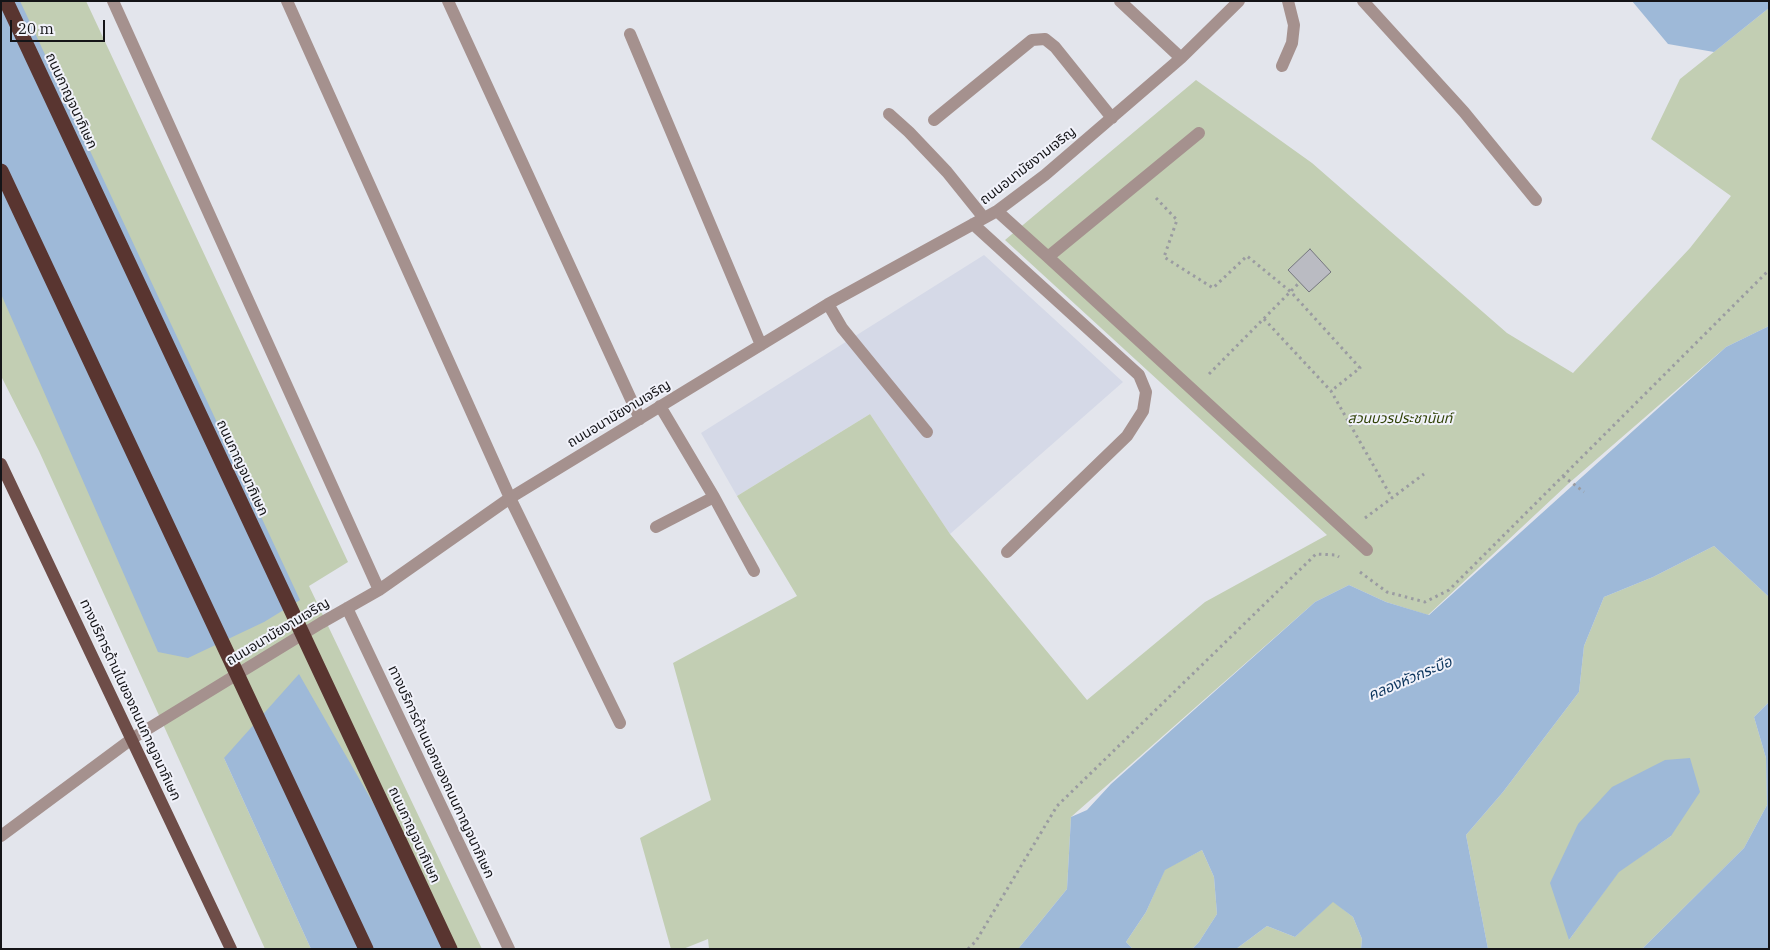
<!DOCTYPE html>
<html>
<head>
<meta charset="utf-8">
<style>
  body { margin:0 }
  #map { position:relative; width:1770px; height:950px; overflow:hidden; background:#e3e5ec; font-family:"IBM Plex Serif",serif }
  canvas { display:block }
  .frame { position:absolute; inset:0; border:2px solid #141417; pointer-events:none }
  .scale { position:absolute; left:10px; top:20px; width:95px; height:22px; box-sizing:border-box; border:2px solid #141417; border-top:0; padding-left:6px; font-size:15px; line-height:18px; white-space:nowrap; color:#141417; -webkit-text-stroke:4px #f1f2fa; paint-order:stroke }
</style>
</head>
<body>
<div id="map">
<canvas width="1770" height="950"></canvas>
<div class="frame"></div>
<div class="scale">20 m</div>
</div>
<script>
const ctx = document.querySelector('canvas').getContext('2d');
ctx.lineJoin = 'round';
function fill(path, color) {
  ctx.fillStyle = color;
  ctx.fill(path, 'evenodd');
}
function shape(rows) {
  const path = new Path2D();
  for (const r of rows) {
    path.moveTo(r[0], r[1]);
    for (let i = 2; i < r.length; i += 2) path.lineTo(r[i], r[i + 1]);
  }
  return path;
}
function stroke(path, color, width, dash) {
  ctx.strokeStyle = color;
  ctx.lineWidth = width;
  ctx.lineCap = dash ? 'butt' : 'round';
  ctx.setLineDash(dash || []);
  ctx.stroke(path);
}
function label(font, color, halo, rows, align = 'center') {
  ctx.font = font + ' "IBM Plex Serif","Noto Sans Thai",serif';
  ctx.lineWidth = 4;
  ctx.setLineDash([]);
  ctx.textBaseline = 'middle';
  ctx.strokeStyle = halo;
  ctx.fillStyle = color;
  for (const [text, x, y, turn = 0] of rows) {
    ctx.save();
    ctx.translate(x, y);
    ctx.rotate((+turn || 0) * Math.PI / 180);
    ctx.textAlign = isNaN(turn) ? turn : align;
    if (halo) ctx.strokeText(text, 0, 0);
    ctx.fillText(text, 0, 0);
    ctx.restore();
  }
}
fill(shape([
  [984,255,1123,382,950,534,870,414,737,496,701,433]
]), '#d5d9e7');
fill(shape([
  [1,1,86,1,348,562,309,586,482,949,457,949,224,758,311,949,265,949,39,451,1,376],
  [1769,8,1769,326,1726,347,1568,484,1428,615,1386,602,1349,585,1315,602,1071,817,1067,889,1018,949,709,949,708,939,683,949,671,949,640,838,711,800,673,663,797,596,737,496,870,414,950,534,1087,700,1205,602,1327,535,1005,240,1196,80,1312,163,1507,333,1573,373,1690,248,1731,196,1651,139,1680,79],
  [1714,546,1769,597,1769,702,1754,717,1766,758,1767,805,1744,848,1642,949,1488,949,1466,835,1503,792,1579,692,1584,646,1604,597,1653,577],
  [1578,824,1671,836,1619,871,1569,940],
  [1202,850,1214,877,1217,914,1199,942,1192,949,1133,949,1126,942,1146,912,1165,869],
  [1333,901,1353,917,1362,939,1361,949,1236,949,1267,926,1295,937]
]), '#c2ceb3');
fill(shape([
  [1,1,20,1,300,600,264,622,188,658,158,652,1,294],
  [1632,1,1769,1,1769,8,1714,52,1668,44],
  [1769,326,1769,597,1714,546,1653,577,1604,597,1584,646,1579,692,1503,792,1466,835,1488,949,1361,949,1362,939,1353,917,1333,902,1295,937,1267,926,1236,949,1192,949,1199,942,1217,914,1214,877,1202,850,1165,870,1146,912,1126,942,1133,949,1018,949,1067,889,1071,817,1087,810,1111,784,1315,602,1349,585,1386,602,1429,615,1726,347],
  [299,674,457,949,311,949,224,758],
  [1769,702,1769,949,1642,949,1744,848,1767,805,1766,758,1754,717],
  [1690,758,1700,792,1671,836,1619,872,1569,940,1550,883,1578,824,1612,787,1665,760]
]), '#9eb9d8');
const building = shape([
  [1310,249,1331,272,1309,292,1288,270,1310,249]
]);
fill(building, '#babbc2');
stroke(building, '#75777e', 1);
stroke(shape([
  [1156,198,1177,220,1164,257,1213,288,1247,256,1291,292,1360,368,1331,391],
  [1264,319,1331,391,1392,498],
  [1209,374,1299,283],
  [1563,476,1584,492],
  [1365,518,1424,474],
  [1360,572,1387,592,1425,602,1449,590,1769,270],
  [968,949,976,941,1057,806,1316,554,1336,555,1339,557]
]), '#9a9ba1', 3, [2.5, 4]);
stroke(shape([
  [113,1,379,590],
  [287,1,510,498,620,723],
  [448,1,640,419],
  [1120,1,1181,58],
  [1363,1,1464,112,1536,200],
  [630,34,761,345],
  [1282,66,1292,43,1294,25,1288,1],
  [889,114,909,132,947,172,984,218],
  [934,120,1032,40,1045,39,1055,47,1112,118],
  [997,211,1048,257,1199,133],
  [973,224,1139,375,1146,392,1143,411,1127,436,1007,552],
  [1048,257,1367,550],
  [828,304,842,328,927,432],
  [714,497,754,571],
  [656,527,714,497,660,406],
  [347,608,509,949],
  [1,836,133,738,321,623,379,590,510,498,828,304,997,211,1045,175,1181,58,1239,1]
]), '#a5918e', 12);
stroke(shape([
  [1,464,231,949]
]), '#6e4d48', 12);
stroke(shape([
  [6,1,450,949],
  [1,171,366,949]
]), '#593530', 15);
label('14px', '#141417', '#f1f2fa', [
  ["ถนนกาญจนาภิเษก",71,101,65],
  ["ถนนอนามัยงามเจริญ",1028,166,-38],
  ["ถนนอนามัยงามเจริญ",619,414,-31],
  ["ถนนกาญจนาภิเษก",242,468,65],
  ["ถนนอนามัยงามเจริญ",278,632,-31],
  ["ทางบริการด้านในของถนนกาญจนาภิเษก",130,700,65],
  ["ทางบริการด้านนอกของถนนกาญจนาภิเษก",441,772,65],
  ["ถนนกาญจนาภิเษก",414,835,65]
]);
label('italic 14px', '#314308', '#f1f2fa', [
  ["สวนบวรประชานันท์",1400,419]
]);
label('italic 15px', '#0c355d', '#f1f2fa', [
  ["คลองหัวกระบือ",1410,679,-23]
]);
</script>
</body>
</html>
